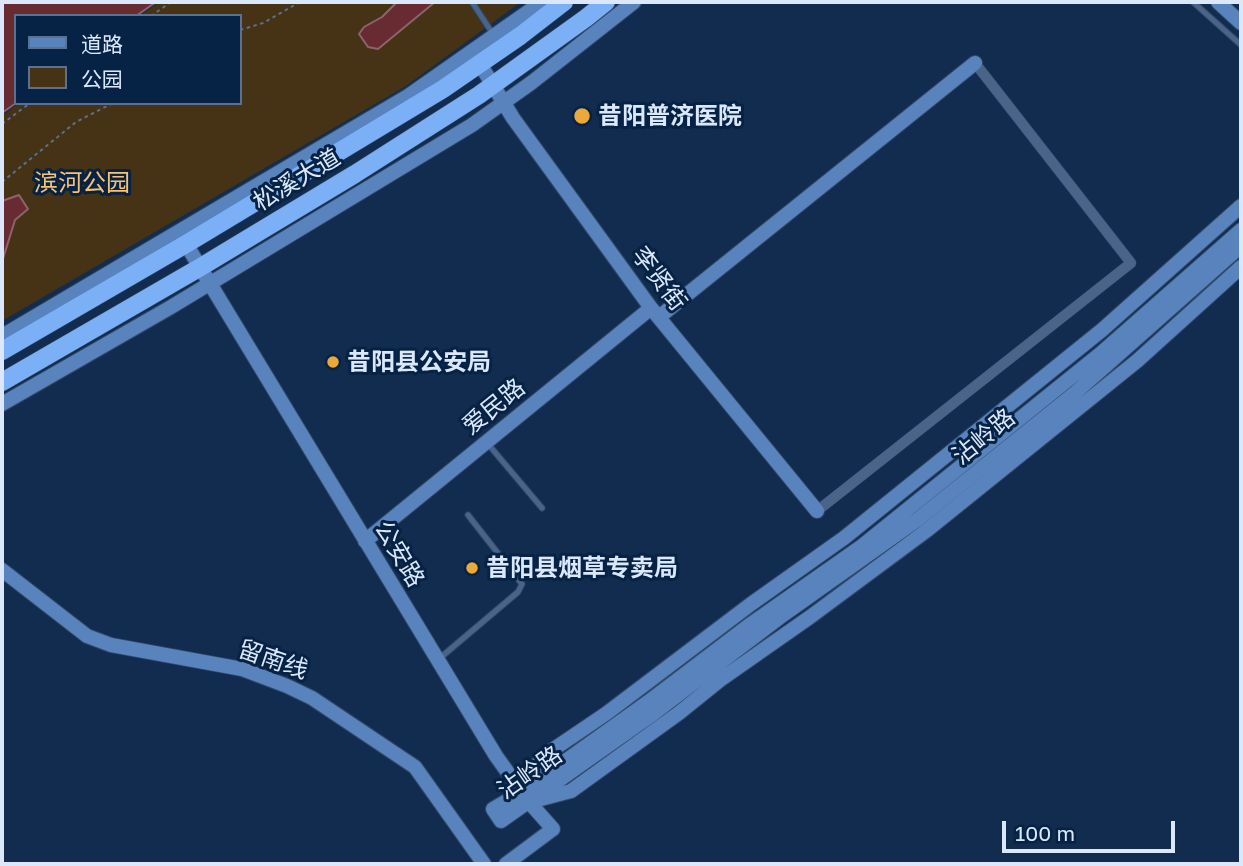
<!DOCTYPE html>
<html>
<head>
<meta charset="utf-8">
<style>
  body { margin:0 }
  #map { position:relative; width:1243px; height:866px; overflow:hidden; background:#112c4f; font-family:"Golos Text","Noto Sans SC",sans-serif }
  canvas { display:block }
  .frame { position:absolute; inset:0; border:4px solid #dbe8fb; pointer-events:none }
  .legend { position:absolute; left:14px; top:14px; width:228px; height:91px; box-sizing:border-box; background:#062244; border:2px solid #5b718d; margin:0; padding:9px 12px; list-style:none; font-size:21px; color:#dbe8fb }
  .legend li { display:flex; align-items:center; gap:14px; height:35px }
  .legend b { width:35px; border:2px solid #5b718d }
  .scale { position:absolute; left:1002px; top:821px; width:173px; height:32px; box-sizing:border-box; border:4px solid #dbe8fb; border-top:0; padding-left:9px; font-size:21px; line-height:24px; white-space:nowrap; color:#dbe8fb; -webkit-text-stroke:5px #062244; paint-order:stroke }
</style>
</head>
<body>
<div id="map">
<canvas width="1243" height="866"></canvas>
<div class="frame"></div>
<ul class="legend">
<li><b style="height:9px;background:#5883bc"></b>道路</li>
<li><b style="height:19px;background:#463214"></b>公园</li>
</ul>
<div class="scale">100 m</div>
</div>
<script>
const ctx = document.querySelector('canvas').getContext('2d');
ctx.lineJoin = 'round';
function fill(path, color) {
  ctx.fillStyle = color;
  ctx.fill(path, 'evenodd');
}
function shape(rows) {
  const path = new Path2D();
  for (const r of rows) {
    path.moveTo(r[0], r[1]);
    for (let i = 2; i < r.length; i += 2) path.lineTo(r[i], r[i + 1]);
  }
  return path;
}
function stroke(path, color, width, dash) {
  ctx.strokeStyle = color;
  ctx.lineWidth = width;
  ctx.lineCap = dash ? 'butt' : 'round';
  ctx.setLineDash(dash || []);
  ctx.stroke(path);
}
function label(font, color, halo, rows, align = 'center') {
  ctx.font = font + ' "Golos Text","Noto Sans SC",sans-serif';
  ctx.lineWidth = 6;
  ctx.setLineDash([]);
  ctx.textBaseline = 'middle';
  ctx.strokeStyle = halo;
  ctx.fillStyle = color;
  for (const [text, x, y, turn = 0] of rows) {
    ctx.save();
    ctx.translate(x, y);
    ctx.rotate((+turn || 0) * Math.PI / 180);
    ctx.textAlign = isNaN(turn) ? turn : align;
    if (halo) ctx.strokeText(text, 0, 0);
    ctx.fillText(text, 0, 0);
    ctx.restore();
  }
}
fill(shape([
  [159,2,521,2,406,86,2,321,2,116,19,103,240,103,240,16,140,16]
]), '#463214');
const water = shape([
  [2,2,156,2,136,16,16,16,16,103,2,113,2,2],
  [397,2,435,2,378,49,368,47,359,34,364,27,382,17,397,2],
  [19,195,28,209,15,220,2,262,2,201,19,195]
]);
fill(water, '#692b32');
stroke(water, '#8b646e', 2);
const lane = shape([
  [472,2,493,34],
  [1193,2,1241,45],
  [488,444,542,508],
  [440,658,518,592,522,584,468,515]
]);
const street = shape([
  [817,511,1131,263,975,63]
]);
const secondary = shape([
  [1218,2,1241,23],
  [480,64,513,118,651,308,817,511],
  [1241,230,1100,354,862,546,748,626,648,702,522,792,493,809,501,821,653,714,783,615,917,520,1075,393,1241,246],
  [186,244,496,756,529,802,553,829,506,864],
  [659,317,975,63],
  [2,336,408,96,542,2],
  [2,404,171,307,472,125,531,83,634,2],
  [365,541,651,308],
  [2,570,87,636,111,645,242,669,287,686,312,698,415,767,484,864],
  [524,787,542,757,607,713,751,604,844,538,1102,330,1241,206],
  [537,800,571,791,679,713,720,680,810,617,926,531,1137,361,1241,267]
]);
const highway = shape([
  [2,351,186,244,443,89,520,36,564,2],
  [2,382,199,268,355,174,479,95,586,18,606,2]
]);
stroke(lane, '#314a6b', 7);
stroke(street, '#314a6b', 11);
stroke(secondary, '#314a6b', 16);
stroke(highway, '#314a6b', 19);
stroke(shape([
  [151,16,171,2],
  [240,30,263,23,300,2],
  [2,124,30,103],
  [2,182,76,122,113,103]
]), '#5a708e', 2, [3.5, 3.5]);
stroke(lane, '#496488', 5);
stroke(street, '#496488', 10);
stroke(secondary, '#5883bc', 14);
stroke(highway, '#7bb0f7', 18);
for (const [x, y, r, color] of [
  [582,116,9,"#eba93a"],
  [333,362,7,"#eba93a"],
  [472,568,7,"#eba93a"]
]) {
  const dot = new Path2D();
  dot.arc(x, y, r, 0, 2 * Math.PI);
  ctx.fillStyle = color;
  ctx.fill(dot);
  stroke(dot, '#062244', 2.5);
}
label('bold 24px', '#dbe8fb', '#062244', [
  ["昔阳普济医院",598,116],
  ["昔阳县公安局",347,362],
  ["昔阳县烟草专卖局",486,568]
], 'left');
label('24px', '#dbe8fb', '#062244', [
  ["松溪大道",297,180,-31],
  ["李贤街",659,279,53],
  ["爱民路",494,407,-39],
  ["沾岭路",984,437,-39],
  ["公安路",399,554,59],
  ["留南线",273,660,19],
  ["沾岭路",530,773,-35]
]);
label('24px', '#f9c270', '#062244', [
  ["滨河公园",82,183]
]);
</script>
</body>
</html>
